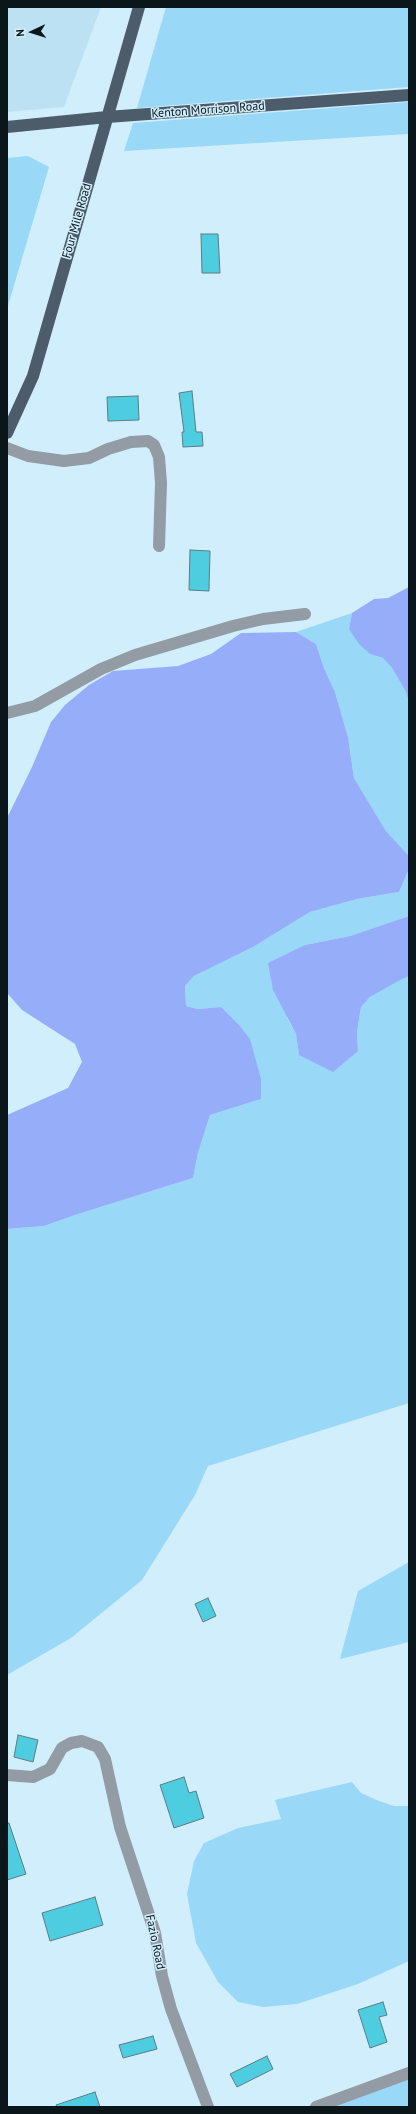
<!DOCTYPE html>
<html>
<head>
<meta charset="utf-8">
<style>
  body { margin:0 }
  #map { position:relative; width:416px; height:2114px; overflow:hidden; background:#d1eefc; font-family:"PT Sans",sans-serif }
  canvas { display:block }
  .frame { position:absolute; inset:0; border:8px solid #0b161b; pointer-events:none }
  .north { position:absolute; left:12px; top:12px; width:40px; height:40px; -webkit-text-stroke:3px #d1eefc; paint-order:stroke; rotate:266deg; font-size:11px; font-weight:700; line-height:16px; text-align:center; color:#0b161b }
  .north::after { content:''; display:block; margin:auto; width:14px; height:18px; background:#0b161b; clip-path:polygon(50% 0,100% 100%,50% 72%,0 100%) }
</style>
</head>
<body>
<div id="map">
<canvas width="416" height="2114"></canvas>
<div class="frame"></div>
<div class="north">N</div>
</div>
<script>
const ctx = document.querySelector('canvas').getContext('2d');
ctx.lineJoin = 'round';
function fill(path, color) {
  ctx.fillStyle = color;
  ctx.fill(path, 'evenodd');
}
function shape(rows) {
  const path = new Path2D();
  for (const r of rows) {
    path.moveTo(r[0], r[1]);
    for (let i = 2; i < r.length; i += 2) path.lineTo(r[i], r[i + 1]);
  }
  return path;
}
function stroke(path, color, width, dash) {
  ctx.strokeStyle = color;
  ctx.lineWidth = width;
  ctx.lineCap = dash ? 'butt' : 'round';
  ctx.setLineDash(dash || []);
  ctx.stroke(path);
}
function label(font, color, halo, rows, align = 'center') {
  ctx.font = font + ' "PT Sans",sans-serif';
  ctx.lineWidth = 3;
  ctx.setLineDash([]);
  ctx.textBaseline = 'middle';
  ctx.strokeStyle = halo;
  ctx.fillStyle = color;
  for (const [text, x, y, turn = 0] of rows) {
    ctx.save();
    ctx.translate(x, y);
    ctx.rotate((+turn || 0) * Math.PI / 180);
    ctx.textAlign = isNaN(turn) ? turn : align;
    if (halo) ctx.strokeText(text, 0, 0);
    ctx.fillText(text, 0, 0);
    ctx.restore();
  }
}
fill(shape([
  [7,7,101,7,64,107,7,112]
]), '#bce1f3');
fill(shape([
  [166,7,409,7,409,87,137,108],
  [409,102,409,134,124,151,133,123],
  [28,156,49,167,7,309,7,158],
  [352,613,349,629,370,654,383,658,392,668,406,692,409,703,409,856,386,831,354,778,348,737,335,692,324,668,316,644,296,632],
  [409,869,409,916,350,936,305,945,287,1018,296,1034,299,1055,358,1051,357,1032,361,1007,370,997,400,979,409,976,409,1403,208,1466,195,1495,142,1580,71,1638,7,1675,7,1229,44,1226,75,1215,193,1178,198,1153,210,1115,261,1099,221,1007,198,1009,186,1006,185,986,194,976,253,947,310,912,357,899,399,892],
  [409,1562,409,1642,340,1659,358,1591],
  [352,1782,361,1793,379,1801,394,1806,409,1806,409,1961,358,1984,297,2004,263,2007,238,2002,218,1982,196,1943,187,1894,194,1861,204,1843,238,1828,281,1819,275,1800],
  [409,2077,409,2107,325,2107]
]), '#99d8f7');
fill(shape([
  [409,587,409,703,406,692,392,668,383,658,370,654,359,644,349,629,352,613,374,599,388,598],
  [296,632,316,644,324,668,335,692,348,737,354,778,386,831,409,856,409,869,399,892,357,899,310,912,253,947,194,976,185,986,186,1006,198,1009,221,1007,239,1025,250,1039,261,1079,261,1099,210,1115,198,1153,193,1178,75,1215,44,1226,7,1229,7,1115,68,1088,82,1062,75,1044,22,1010,7,993,7,818,32,767,51,722,65,705,89,685,113,671,178,666,211,654,241,633],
  [409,916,409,976,400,980,370,997,361,1007,357,1032,358,1051,333,1072,299,1055,296,1034,273,990,268,963,305,945,350,936]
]), '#96aefa');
const building = shape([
  [201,234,218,234,220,273,202,273,201,234],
  [192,391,196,432,202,432,203,446,183,447,182,432,184,432,179,393,192,391],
  [138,396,139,420,108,421,107,397,138,396],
  [190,550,210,551,209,591,189,590,190,550],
  [208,1598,216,1616,203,1622,195,1604,208,1598],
  [18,1735,38,1740,33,1762,14,1757,18,1735],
  [184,1777,189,1793,196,1791,204,1818,174,1828,160,1785,184,1777],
  [7,1823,9,1823,26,1874,7,1880,7,1823],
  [95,1897,103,1925,50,1941,42,1913,95,1897],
  [383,2002,387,2015,379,2017,387,2042,370,2048,358,2010,383,2002],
  [153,2036,157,2049,123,2058,119,2045,153,2036],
  [267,2056,273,2069,237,2087,230,2074,267,2056],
  [95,2092,100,2107,57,2107,56,2105,95,2092]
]);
fill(building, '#4ecde1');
stroke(building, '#5d7c81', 1);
stroke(shape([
  [7,448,28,456,64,461,89,458,108,449,131,442,148,441,154,445,159,457,161,483,159,546],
  [7,713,35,706,101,669,135,655,233,626,263,619,305,614],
  [7,1775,33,1777,50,1769,62,1748,71,1743,82,1741,98,1747,105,1759,120,1827,155,1933,162,1976,171,2009,208,2107],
  [316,2107,409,2073]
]), '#939ba4', 12);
stroke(shape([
  [7,127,107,117,409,95],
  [7,433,33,376,139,7]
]), '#4d5c6b', 12);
label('12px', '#0b161b', '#d1eefc', [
  ["Kenton Morrison Road",208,110,-4],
  ["Four Mile Road",77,221,-74],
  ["Fazio Road",155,1942,78]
]);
</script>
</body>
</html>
